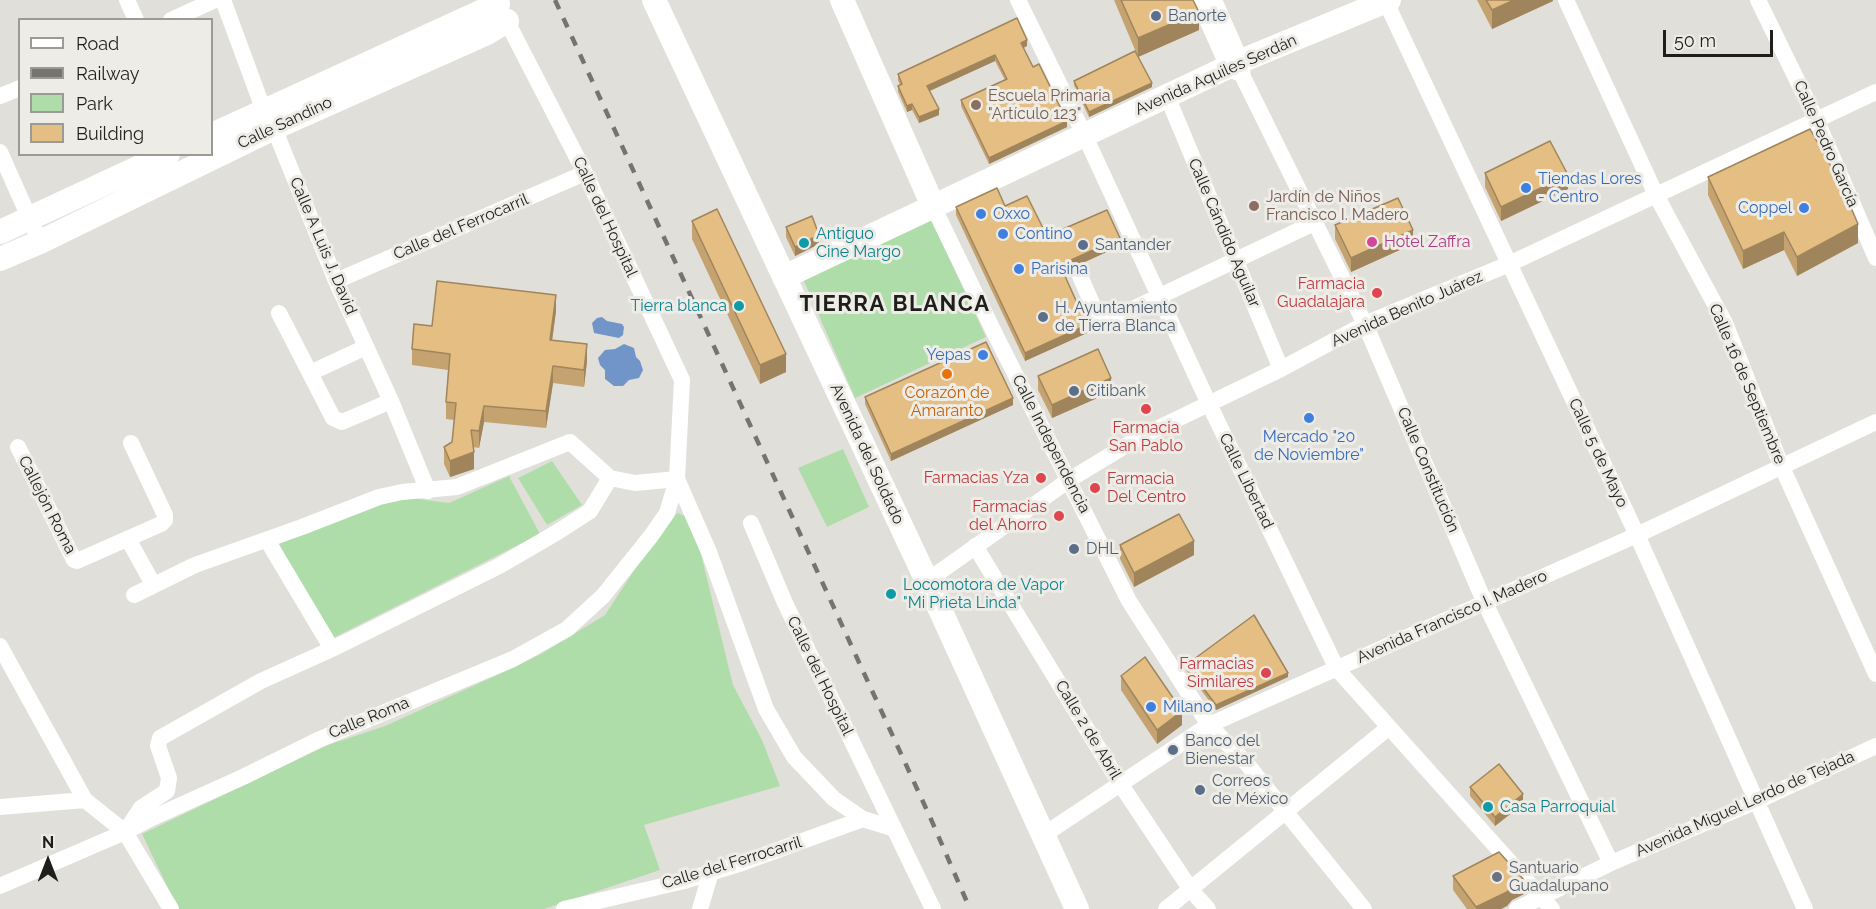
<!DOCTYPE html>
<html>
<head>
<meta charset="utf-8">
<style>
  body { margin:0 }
  #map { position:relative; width:1876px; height:909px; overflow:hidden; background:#e1dfd9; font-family:Raleway,sans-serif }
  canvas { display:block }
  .legend { position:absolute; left:18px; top:18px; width:195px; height:138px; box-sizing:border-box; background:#eeece6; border:2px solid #9b9a95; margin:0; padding:8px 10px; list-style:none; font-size:18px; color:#1e1e1b }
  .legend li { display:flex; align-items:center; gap:12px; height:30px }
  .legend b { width:30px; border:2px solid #9b9a95 }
  .north { position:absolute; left:18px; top:831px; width:60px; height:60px; -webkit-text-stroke:4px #eeece6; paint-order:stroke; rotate:0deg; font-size:16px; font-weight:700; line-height:24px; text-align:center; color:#1e1e1b }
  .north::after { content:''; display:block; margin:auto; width:21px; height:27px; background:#1e1e1b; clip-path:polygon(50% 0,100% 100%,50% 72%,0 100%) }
  .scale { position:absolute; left:1663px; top:30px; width:110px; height:27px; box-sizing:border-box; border:3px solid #1e1e1b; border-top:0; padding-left:8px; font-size:18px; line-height:21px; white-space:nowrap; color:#1e1e1b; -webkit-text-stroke:4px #eeece6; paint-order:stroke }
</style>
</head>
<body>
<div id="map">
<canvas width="1876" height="909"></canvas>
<ul class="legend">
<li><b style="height:8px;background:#fff"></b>Road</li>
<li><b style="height:8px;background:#757470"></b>Railway</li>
<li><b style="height:16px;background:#afddaa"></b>Park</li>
<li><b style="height:16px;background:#e5be83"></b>Building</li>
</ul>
<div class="north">N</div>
<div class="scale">50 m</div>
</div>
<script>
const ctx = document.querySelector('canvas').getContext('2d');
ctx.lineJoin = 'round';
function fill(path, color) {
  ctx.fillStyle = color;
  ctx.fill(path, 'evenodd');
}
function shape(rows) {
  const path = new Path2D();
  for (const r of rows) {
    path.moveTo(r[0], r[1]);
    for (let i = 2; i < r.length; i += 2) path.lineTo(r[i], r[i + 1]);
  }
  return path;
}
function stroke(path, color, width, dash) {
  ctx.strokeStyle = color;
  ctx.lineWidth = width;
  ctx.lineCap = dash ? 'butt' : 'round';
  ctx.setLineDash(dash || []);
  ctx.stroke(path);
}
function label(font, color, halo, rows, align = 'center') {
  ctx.font = font + ' Raleway,sans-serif';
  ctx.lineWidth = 6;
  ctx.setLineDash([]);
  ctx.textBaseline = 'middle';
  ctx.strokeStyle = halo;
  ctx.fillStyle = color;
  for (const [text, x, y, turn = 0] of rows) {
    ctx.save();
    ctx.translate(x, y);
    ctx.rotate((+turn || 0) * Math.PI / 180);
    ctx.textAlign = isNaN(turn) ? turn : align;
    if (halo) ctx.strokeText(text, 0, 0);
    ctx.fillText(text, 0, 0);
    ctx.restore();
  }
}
fill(shape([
  [928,213,986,337,855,398,800,272],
  [843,449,869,507,827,527,798,468],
  [552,461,582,505,547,525,518,478],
  [509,476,540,534,331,639,279,544,394,496,449,503],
  [678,513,689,518,698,542,733,685,762,740,780,786,644,825,660,870,544,909,178,909,142,834,328,745,385,726,508,670,541,654,605,615,665,523]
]), '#afddaa');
fill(shape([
  [602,317,607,321,622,324,624,327,623,335,619,338,594,333,592,323,597,318],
  [624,344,634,348,636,357,640,361,643,370,639,378,629,380,623,386,614,386,605,379,605,370,600,365,598,358,605,350,615,349]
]), '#7194c9');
stroke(shape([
  [127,0,136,20],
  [223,0,264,111,274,128,336,281,391,401,428,491],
  [1018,0,1084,134,1209,404,1337,669,1552,909],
  [1198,0,1228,67,1236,72],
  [1214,0,1241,61,1243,77,1365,324,1484,601,1611,863],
  [1385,0,1637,535,1805,909],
  [1566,0,1656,195,1725,323,1781,465,1876,674],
  [1758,0,1816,119,1876,258],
  [171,20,215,0],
  [0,96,20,88],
  [1167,96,1281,369],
  [0,152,40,242],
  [933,206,994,332,1129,601,1209,725,1247,764,1364,909],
  [1080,276,1101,324,1314,223],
  [336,281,585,173],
  [279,313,333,418,342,422,391,401],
  [310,373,366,347],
  [18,447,74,560,77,561,161,524,165,520,165,515,131,443],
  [677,479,709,552,766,709,794,757,834,799,863,819,892,828],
  [751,523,785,603,933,909],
  [128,539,153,584],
  [267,540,332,649],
  [975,546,1121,785,1191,890,1208,909],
  [927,581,1069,480,1140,437,1281,369,1365,324,1509,264,1876,92],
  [134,595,195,565,302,527,379,497,402,492,457,487,570,442,610,478,635,483,677,479],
  [0,646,85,800,125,832,171,909],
  [0,807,85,800],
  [127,829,141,808,167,791,169,778,158,746,160,738,261,681,332,649,499,566,556,533,590,511,610,478],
  [1042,836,1209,725,1637,535,1876,422],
  [0,886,125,832,152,818,243,777,318,740,513,659,567,629,603,596,651,536,667,513,677,479,682,380,585,173,502,12],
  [564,909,684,881,742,863,863,819],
  [700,909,711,872],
  [1166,909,1388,728],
  [1517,909,1611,863,1755,802,1876,746]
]), '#fff', 16);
stroke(shape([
  [654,0,927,581,1077,909],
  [842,0,933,206],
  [212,135,498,4],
  [0,232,168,154],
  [0,259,40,242,274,128,487,33,507,21],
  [784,277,1241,61,1389,0]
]), '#fff', 24);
stroke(shape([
  [555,0,930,817,970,909]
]), '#757470', 4.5, [10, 10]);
fill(shape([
  [1114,0,1193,0,1199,30,1138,57],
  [1477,0,1553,0,1553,1,1492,29],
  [1027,46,1023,48,1067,127,989,164,961,106,961,100,1005,80,995,61,930,91,939,115,919,123,912,110,907,112,898,92,898,86,900,85,898,80,898,74],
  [1074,81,1152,87,1089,117,1074,85],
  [1485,173,1568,189,1501,221,1485,187],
  [1708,177,1858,243,1797,276,1784,250,1743,269,1708,195],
  [1005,206,1047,236,1120,246,1063,272,1087,333,1025,361,956,215,956,207],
  [692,221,786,372,760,384,692,239],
  [1335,225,1413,244,1351,272,1335,239],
  [786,227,819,244,795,256,786,237],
  [556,311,552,340,587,361,584,387,553,383,546,428,484,422,479,448,473,447,474,469,450,477,444,464,444,447,452,442,454,420,446,419,446,402,448,370,412,365,412,349],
  [1038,376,1111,392,1052,418,1038,390],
  [865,397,1013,405,891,461,865,404],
  [1120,545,1194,555,1134,587,1120,559],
  [1186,665,1288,677,1216,710,1186,670],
  [1121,676,1182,725,1157,744,1121,690],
  [1470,787,1523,804,1495,826,1470,796],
  [1453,876,1524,894,1512,900,1507,906,1501,909,1467,909,1453,890]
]), '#c5a371');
fill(shape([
  [1514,0,1553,0,1553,1,1492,29,1492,10],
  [1199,12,1199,30,1138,57,1138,38],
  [1027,40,1027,46,1021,49,1021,43],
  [995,55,995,61,927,92,927,86],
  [1152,83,1152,87,1089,117,1089,112],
  [912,104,912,110,907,112,907,106],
  [939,109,939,115,919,123,919,117],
  [1067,121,1067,127,989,164,989,158],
  [1568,175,1568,189,1501,221,1501,207],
  [1858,224,1858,243,1797,276,1797,257],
  [1413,230,1413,244,1351,272,1351,258],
  [1784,232,1784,250,1743,269,1743,251],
  [819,235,819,244,795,256,795,247],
  [1120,238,1120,246,1060,273,1060,265],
  [556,295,556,311,550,356,550,340],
  [1087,325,1087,333,1025,361,1025,353],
  [587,344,587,361,584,387,584,370],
  [786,354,786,372,760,384,760,365],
  [553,366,553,383,546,428,546,411],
  [1111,378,1111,392,1052,418,1052,405],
  [1013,398,1013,405,891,461,891,454],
  [484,406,484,422,479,448,479,431],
  [474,452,474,469,450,477,450,461],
  [1194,541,1194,555,1134,587,1134,573],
  [1288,673,1288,677,1216,710,1216,705],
  [1182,711,1182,725,1157,744,1157,730],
  [1523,794,1523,804,1495,826,1495,817],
  [1524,880,1524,894,1512,900,1507,906,1501,909,1476,909,1476,907]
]), '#a0855c');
const building = shape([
  [1121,0,1193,0,1199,12,1138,38,1121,0],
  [1486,0,1514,0,1492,10,1486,0],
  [1017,18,1027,40,1021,43,1033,67,1039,64,1067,121,989,158,961,100,1007,79,995,55,927,86,939,109,919,117,912,104,907,106,898,86,902,84,898,74,1017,18],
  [1135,51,1152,83,1089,112,1074,81,1135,51],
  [1810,129,1840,182,1858,224,1797,257,1784,232,1743,251,1708,177,1810,129],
  [1550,141,1568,175,1501,207,1485,173,1550,141],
  [997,188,1005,206,1027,196,1047,236,1107,210,1120,238,1060,265,1087,325,1025,353,956,207,997,188],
  [1398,198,1413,230,1351,258,1335,225,1398,198],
  [717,209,786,354,760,365,692,221,717,209],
  [812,216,819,235,795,247,786,227,812,216],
  [437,281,556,295,550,340,587,344,584,370,553,366,546,411,484,406,479,431,471,430,474,452,450,461,444,447,452,442,456,403,446,402,450,354,412,349,414,324,432,326,437,281],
  [986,342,1013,398,891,454,865,397,986,342],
  [1098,349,1111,378,1052,405,1038,376,1098,349],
  [1179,514,1194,541,1134,573,1120,545,1179,514],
  [1254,615,1288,673,1216,705,1186,665,1254,615],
  [1145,657,1182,711,1157,730,1121,676,1145,657],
  [1499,764,1523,794,1495,817,1470,787,1499,764],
  [1499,852,1524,880,1512,886,1507,892,1476,907,1453,876,1499,852]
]);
fill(building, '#e5be83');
stroke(building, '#a0855c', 1.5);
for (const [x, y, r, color] of [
  [1156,16,6,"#5c6f8a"],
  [976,105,6,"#8d6e63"],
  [1526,188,6,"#3f7fe0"],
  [1254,206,6,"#8d6e63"],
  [1804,208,6,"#3f7fe0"],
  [981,214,6,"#3f7fe0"],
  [1003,234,6,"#3f7fe0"],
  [1372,242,6,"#d1479c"],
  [804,243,6,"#0f9aa8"],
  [1083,245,6,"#5c6f8a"],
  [1019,269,6,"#3f7fe0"],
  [1377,293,6,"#e0444e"],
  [739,306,6,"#0f9aa8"],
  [1043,317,6,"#5c6f8a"],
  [983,355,6,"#3f7fe0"],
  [947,374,6,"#e8710a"],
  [1074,391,6,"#5c6f8a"],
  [1146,409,6,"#e0444e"],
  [1309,418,6,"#3f7fe0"],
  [1041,478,6,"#e0444e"],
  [1095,488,6,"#e0444e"],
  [1059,516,6,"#e0444e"],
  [1074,549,6,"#5c6f8a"],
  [891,594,6,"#0f9aa8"],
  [1266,673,6,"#e0444e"],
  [1151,707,6,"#3f7fe0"],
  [1173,750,6,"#5c6f8a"],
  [1200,790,6,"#5c6f8a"],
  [1488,807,6,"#0f9aa8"],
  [1497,877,6,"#6b7280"]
]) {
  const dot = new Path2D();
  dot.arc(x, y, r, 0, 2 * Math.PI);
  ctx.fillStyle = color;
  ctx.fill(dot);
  stroke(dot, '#eeece6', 2);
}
label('16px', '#4e5e75', '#eeece6', [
  ["Banorte",1168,16],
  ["Santander",1095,245],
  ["H. Ayuntamiento",1055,308],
  ["de Tierra Blanca",1055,326],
  ["Citibank",1086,391],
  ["DHL",1086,549],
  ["Banco del",1185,741],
  ["Bienestar",1185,759],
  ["Correos",1212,781],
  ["de México",1212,799]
], 'left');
label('16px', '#1e1e1b', '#eeece6', [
  ["Avenida Aquiles Serdán",1216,75,-24],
  ["Calle Sandino",285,123,-25],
  ["Calle Pedro García",1826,144,66],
  ["Calle del Hospital",605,217,65],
  ["Calle del Ferrocarril",461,227,-23],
  ["Calle Cándido Aguilar",1224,233,67],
  ["Calle A Luis J. David",323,246,67],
  ["Avenida Benito Juárez",1407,309,-24],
  ["Calle 16 de Septiembre",1747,384,67],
  ["Calle Independencia",1051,444,63],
  ["Calle 5 de Mayo",1598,453,65],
  ["Avenida del Soldado",867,454,65],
  ["Calle Constitución",1428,470,67],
  ["Calle Libertad",1246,481,64],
  ["Callejón Roma",47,505,63],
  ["Avenida Francisco I. Madero",1452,617,-24],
  ["Calle del Hospital",820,676,64],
  ["Calle Roma",369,718,-22],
  ["Calle 2 de Abril",1088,730,59],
  ["Avenida Miguel Lerdo de Tejada",1745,804,-24],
  ["Calle del Ferrocarril",732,863,-17]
]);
label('16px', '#785e54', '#eeece6', [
  ["Escuela Primaria",988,96],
  ["\"Artículo 123\"",988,114],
  ["Jardín de Niños",1266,197],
  ["Francisco I. Madero",1266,215]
], 'left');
label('16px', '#366cbe', '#eeece6', [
  ["Tiendas Lores",1538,179],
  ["- Centro",1538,197],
  ["Coppel",1792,208,"right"],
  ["Oxxo",993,214],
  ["Contino",1015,234],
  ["Parisina",1031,269],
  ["Yepas",971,355,"right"],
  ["Mercado \"20",1309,437,"center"],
  ["de Noviembre\"",1309,455,"center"],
  ["Milano",1163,707]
], 'left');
label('16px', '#0d838f', '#eeece6', [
  ["Antiguo",816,234],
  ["Cine Margo",816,252],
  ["Tierra blanca",727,306,"right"],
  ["Locomotora de Vapor",903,585],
  ["\"Mi Prieta Linda\"",903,603],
  ["Casa Parroquial",1500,807]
], 'left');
label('16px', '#b23c85', '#eeece6', [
  ["Hotel Zaffra",1384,242]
], 'left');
label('16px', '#be3a42', '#eeece6', [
  ["Farmacia",1365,284],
  ["Guadalajara",1365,302],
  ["Farmacia",1146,428,"center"],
  ["San Pablo",1146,446,"center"],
  ["Farmacias Yza",1029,478],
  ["Farmacia",1107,479,"left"],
  ["Del Centro",1107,497,"left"],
  ["Farmacias",1047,507],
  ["del Ahorro",1047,525],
  ["Farmacias",1254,664],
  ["Similares",1254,682]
], 'right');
label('16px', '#c56008', '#eeece6', [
  ["Corazón de",947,393],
  ["Amaranto",947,411]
]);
label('16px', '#5b616d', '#eeece6', [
  ["Santuario",1509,868],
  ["Guadalupano",1509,886]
], 'left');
ctx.letterSpacing = '1.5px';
label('bold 22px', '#1e1e1b', '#eeece6', [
  ["TIERRA BLANCA",895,304]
]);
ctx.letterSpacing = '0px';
</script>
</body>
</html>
